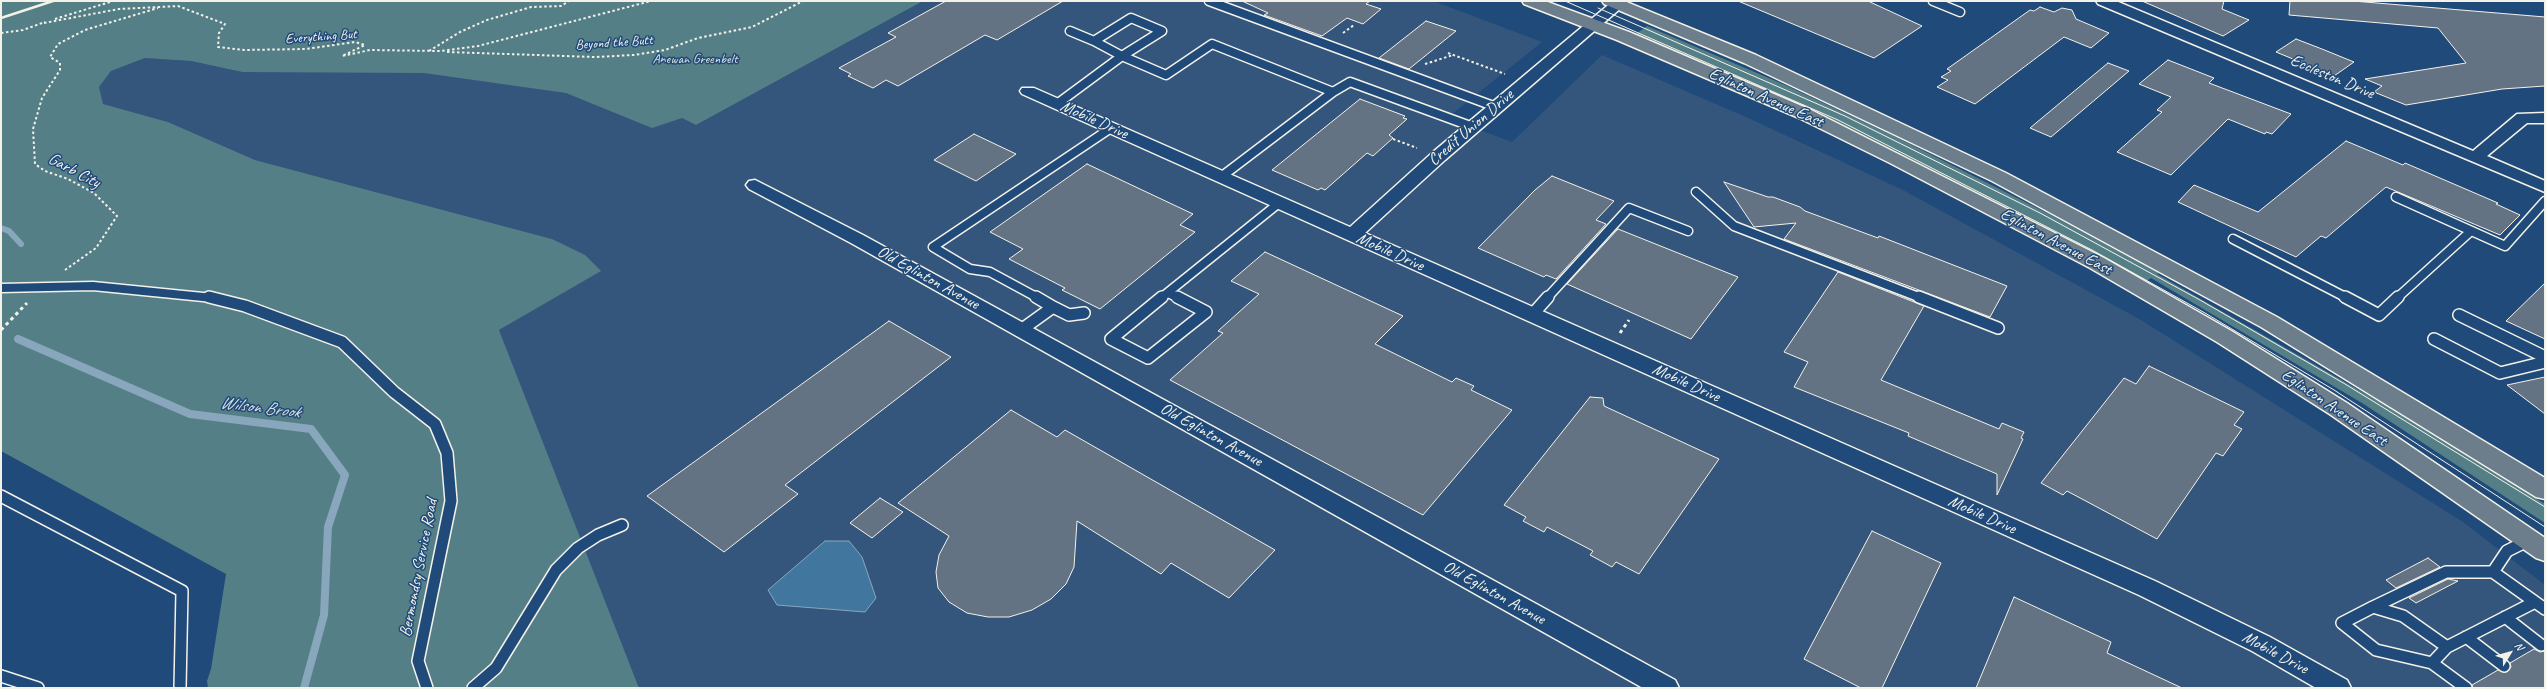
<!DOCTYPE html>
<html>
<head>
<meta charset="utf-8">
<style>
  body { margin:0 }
  #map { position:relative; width:2546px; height:689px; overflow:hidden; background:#1f4a7a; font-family:Caveat,sans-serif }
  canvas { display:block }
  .frame { position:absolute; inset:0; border:2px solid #f4f1e8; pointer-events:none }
  .north { position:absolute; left:2490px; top:633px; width:40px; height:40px; -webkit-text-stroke:3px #1f4a7a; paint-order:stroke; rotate:53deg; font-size:11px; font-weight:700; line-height:16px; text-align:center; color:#f4f1e8 }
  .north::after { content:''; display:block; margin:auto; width:14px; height:18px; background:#f4f1e8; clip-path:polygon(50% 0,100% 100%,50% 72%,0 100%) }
</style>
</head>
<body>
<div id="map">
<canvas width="2546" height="689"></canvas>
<div class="frame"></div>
<div class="north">N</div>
</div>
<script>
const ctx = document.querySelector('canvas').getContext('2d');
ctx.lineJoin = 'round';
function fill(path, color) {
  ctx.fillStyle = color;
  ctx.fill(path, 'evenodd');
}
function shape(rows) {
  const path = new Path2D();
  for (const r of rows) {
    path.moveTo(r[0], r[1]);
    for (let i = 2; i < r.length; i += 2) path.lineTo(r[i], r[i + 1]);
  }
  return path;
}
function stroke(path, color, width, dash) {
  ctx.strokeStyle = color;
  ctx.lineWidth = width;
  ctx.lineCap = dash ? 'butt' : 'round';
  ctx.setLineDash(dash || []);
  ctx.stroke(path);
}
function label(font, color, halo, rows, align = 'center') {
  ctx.font = font + ' Caveat,sans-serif';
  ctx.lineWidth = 3;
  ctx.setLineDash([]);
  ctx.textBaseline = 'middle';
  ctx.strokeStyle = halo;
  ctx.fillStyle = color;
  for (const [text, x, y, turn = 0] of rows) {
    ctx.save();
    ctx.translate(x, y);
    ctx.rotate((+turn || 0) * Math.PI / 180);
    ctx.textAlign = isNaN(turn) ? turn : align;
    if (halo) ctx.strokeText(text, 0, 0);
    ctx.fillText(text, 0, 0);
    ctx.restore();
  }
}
fill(shape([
  [923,1,1433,1,1542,42,1447,118,1512,142,1602,55,1746,117,1903,190,2141,320,2463,522,2545,585,2545,688,639,688,499,330,600,271,552,239,255,160,168,122,102,104,99,87,111,71,145,58,191,61,242,72,597,72,696,125]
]), '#34567d');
fill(shape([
  [1,1,923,1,696,125,682,118,652,128,566,93,424,73,242,72,191,61,145,58,111,71,99,87,103,104,168,122,255,160,552,239,585,255,601,271,499,330,639,688,208,688,207,681,211,669,226,574,1,451],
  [1647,26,1785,85,1896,137,2049,214,2159,273,2157,274,2378,401,2545,504,2545,523,2362,403,2151,278,2144,283,1918,163,1784,99,1636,34]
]), '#557f87');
const water = shape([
  [825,541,849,541,862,557,876,598,865,612,777,605,768,590,825,541]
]);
fill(water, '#41769e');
stroke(water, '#89a7bc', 1);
stroke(shape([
  [1,228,9,231,21,244]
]), '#89a7bc', 6);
stroke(shape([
  [18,339,190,414,311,429,345,475,328,527,324,615,304,688]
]), '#89a7bc', 8);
const building = shape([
  [946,1,1063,1,997,40,985,35,898,86,886,80,873,88,848,76,851,74,839,68,896,37,888,33,946,1],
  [1242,1,1370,1,1366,4,1381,9,1363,24,1347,18,1322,36,1264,15,1268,13,1242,1],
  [1738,1,1868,1,1922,26,1874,58,1738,1],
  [2142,1,2224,1,2222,9,2249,20,2223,36,2142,1],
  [2290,1,2353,1,2545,17,2545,86,2502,89,2406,105,2374,92,2382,86,2365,79,2466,63,2438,28,2289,15,2290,1],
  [2040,7,2054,12,2062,8,2072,10,2076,19,2109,33,2091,48,2064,37,1975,104,1937,87,1948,80,1941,77,1951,71,1947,69,2030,10,2034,11,2040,7],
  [1426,21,1456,31,1409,69,1379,58,1426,21],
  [2296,39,2322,49,2354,62,2334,76,2276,52,2296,39],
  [2168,60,2214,78,2209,83,2291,114,2272,134,2266,132,2265,134,2228,119,2171,175,2117,152,2162,112,2157,110,2171,97,2139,84,2168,60],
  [2108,63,2129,71,2051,137,2030,128,2108,63],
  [1360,99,1405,116,1403,118,1407,119,1389,135,1393,138,1373,156,1367,153,1325,190,1321,188,1318,190,1272,170,1360,99],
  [974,134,1016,154,976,181,934,160,974,134],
  [2346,141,2403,165,2405,163,2498,203,2496,204,2520,215,2500,235,2386,187,2326,238,2321,236,2296,257,2178,202,2194,185,2258,212,2346,141],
  [1087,164,1193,214,1180,225,1195,232,1100,309,1062,290,1065,288,1009,259,1023,249,990,232,1087,164],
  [1552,176,1614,201,1596,220,1606,224,1556,279,1546,275,1544,277,1478,248,1535,190,1552,176],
  [1724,182,1768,197,1773,197,1800,207,1805,211,1878,238,1879,236,2007,286,1990,317,1784,239,1796,223,1754,227,1724,182],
  [1618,229,1738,277,1691,339,1567,284,1618,229],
  [1265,252,1403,316,1375,344,1452,382,1456,378,1474,386,1471,390,1512,410,1423,515,1170,380,1223,333,1218,331,1259,294,1231,281,1265,252],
  [1838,272,1924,306,1881,380,1999,429,2002,423,2024,432,2021,438,2023,439,1997,495,1997,474,1908,436,1909,433,1794,387,1808,362,1784,352,1838,272],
  [2545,283,2545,339,2506,321,2545,283],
  [889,321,951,357,785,485,798,494,724,552,647,496,889,321],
  [2149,366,2244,412,2234,425,2242,429,2223,456,2216,453,2157,539,2067,491,2063,495,2041,483,2124,378,2136,384,2149,366],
  [2545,377,2545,414,2507,385,2545,377],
  [1590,397,1603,398,1604,406,1719,459,1639,574,1616,562,1612,567,1590,555,1593,551,1547,527,1544,532,1523,521,1526,517,1504,505,1590,397],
  [1011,410,1057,437,1065,430,1275,550,1229,598,1171,563,1161,574,1077,521,1074,567,1066,584,1051,599,1032,610,1009,617,988,617,967,613,949,602,938,588,936,572,939,555,949,536,898,503,1011,410],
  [880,498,903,512,872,538,850,523,880,498],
  [1872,531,1941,563,1882,688,1861,688,1804,659,1872,531],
  [2428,558,2440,567,2396,588,2386,580,2428,558],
  [2448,579,2458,581,2416,603,2409,598,2448,579],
  [2014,597,2111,642,2107,653,2182,688,1976,688,2014,597],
  [2534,649,2540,652,2545,651,2545,688,2473,688,2472,685,2498,670,2507,672,2511,667,2510,663,2534,649]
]);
fill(building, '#647383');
stroke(building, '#f4f1e8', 1);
const serviceFar1 = shape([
  [1209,1,1496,107],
  [1933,1,1960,12],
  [1070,31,1094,41,1131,18,1162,31,1122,56,1166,75,1212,44,1333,92,1221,177],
  [1333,92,1350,82,1473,127],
  [1057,104,1122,56,1094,41],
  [1696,192,1734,226,1921,298],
  [2396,197,2505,246,2545,201],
  [2233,239,2347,298],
  [1,288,93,286,213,298],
  [1168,293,1179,298],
  [1038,298,990,272,970,269,933,247,1111,128],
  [1161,298,1279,203],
  [1547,298,1629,208,1688,231],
  [2397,298,2471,231]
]);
const service = shape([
  [209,297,245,306,342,342,394,392,435,424,447,453,451,501,418,661,427,688],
  [1162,297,1111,339,1148,358,1206,312,1177,297],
  [1919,297,1998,328],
  [2345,297,2379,315,2398,297],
  [1053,307,1069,315,1084,313],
  [1532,315,1548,297],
  [2459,315,2545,357],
  [1021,330,1053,307,1036,297],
  [2434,339,2500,373,2545,362],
  [1,496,182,591,180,688],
  [2535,602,2545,609],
  [2373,607,2446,572,2493,572],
  [2505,617,2541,645],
  [2466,637,2504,666],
  [2432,663,2376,650,2342,623,2373,607,2403,616,2447,647],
  [1,676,38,688],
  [473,688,496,668,556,570,578,548,598,535,622,525],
  [2466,688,2432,663,2447,647,2535,602,2493,572,2507,551,2529,540]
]);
const minor = shape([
  [1613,1,1629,1,1445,160,1365,233,2155,581,2270,637,2347,680,2351,688,2316,688,2252,651,2139,595,1022,94,1020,91,1022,88,1034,88,1350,227,1433,152,1613,1],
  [2096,1,2116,1,2473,151,2517,114,2545,113,2545,123,2527,123,2487,156,2545,181,2545,192,2098,4,2096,1],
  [755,180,863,235,1675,680,1679,688,1643,688,851,243,749,189,746,185,749,181,755,180]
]);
const primary = shape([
  [1522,1,1545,1,1629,32,1811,110,2104,258,2233,332,2347,403,2545,538,2545,561,2536,558,2331,415,2217,342,2090,268,1890,163,1799,118,1617,40,1524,4,1522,1],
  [1602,1,1624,1,1756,55,2006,173,2277,317,2545,478,2545,499,2536,497,2261,327,1992,181,1744,63,1604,4,1602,1]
]);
stroke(serviceFar1, '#f4f1e8', 11);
stroke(service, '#f4f1e8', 14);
stroke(minor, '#f4f1e8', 3);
stroke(primary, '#f4f1e8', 3);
stroke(shape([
  [55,19,113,1],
  [44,23,119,9,178,6,225,24,219,33,218,47,244,50,306,49,355,42,365,45,342,56,370,50,441,51,478,46,651,1],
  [1,33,23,30,45,22],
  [1343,33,1354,25],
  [429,51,460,32,487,20,531,7,561,6,569,1],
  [447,52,595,57,634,55,665,50,698,38,752,27,803,1],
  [1448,53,1505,74],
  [1425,64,1453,55],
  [1393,139,1417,148],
  [65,270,96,248,117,216,94,193,68,179,45,171,35,164,33,129,42,98,60,70,60,63,50,57,58,44,85,30,158,8]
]), '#f4f1e8', 2, [2.5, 2.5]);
stroke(shape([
  [1,330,27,303],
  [1620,333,1629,320]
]), '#f4f1e8', 3, [3.5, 3.5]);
stroke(serviceFar1, '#1f4a7a', 8);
stroke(service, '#1f4a7a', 11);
fill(minor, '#1f4a7a');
fill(primary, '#6c7d8b');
stroke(shape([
  [1565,1,1838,120,2092,250,2205,313,2334,390,2545,527],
  [1598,8,1845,116,2040,213,2200,300,2345,384,2545,507]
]), '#f4f1e8', 1);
stroke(shape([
  [1,18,53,1]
]), '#f4f1e8', 2.5);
label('14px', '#f4f1e8', '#1f4a7a', [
  ["Everything But",321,37,-4],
  ["Beyond the Butt",614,43,-4]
]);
label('14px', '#dce0d9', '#1f4a7a', [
  ["Anewan Greenbelt",695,59]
]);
label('17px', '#f4f1e8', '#1f4a7a', [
  ["Eccleston Drive",2332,77,23],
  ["Eglinton Avenue East",1766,98,24],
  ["Mobile Drive",1094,120,24],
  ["Credit Union Drive",1471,128,-41],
  ["Garb City",74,171,28],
  ["Eglinton Avenue East",2056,242,28],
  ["Mobile Drive",1390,252,24],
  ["Old Eglinton Avenue",928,278,29],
  ["Mobile Drive",1686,383,24],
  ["Eglinton Avenue East",2334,408,34],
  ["Old Eglinton Avenue",1211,435,29],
  ["Mobile Drive",1982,515,24],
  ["Bermondsy Service Road",419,568,-79],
  ["Old Eglinton Avenue",1494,593,29],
  ["Mobile Drive",2275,653,28]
]);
label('italic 18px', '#d9dfdd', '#1f4a7a', [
  ["Wilson Brook",260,408,7]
]);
</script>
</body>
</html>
